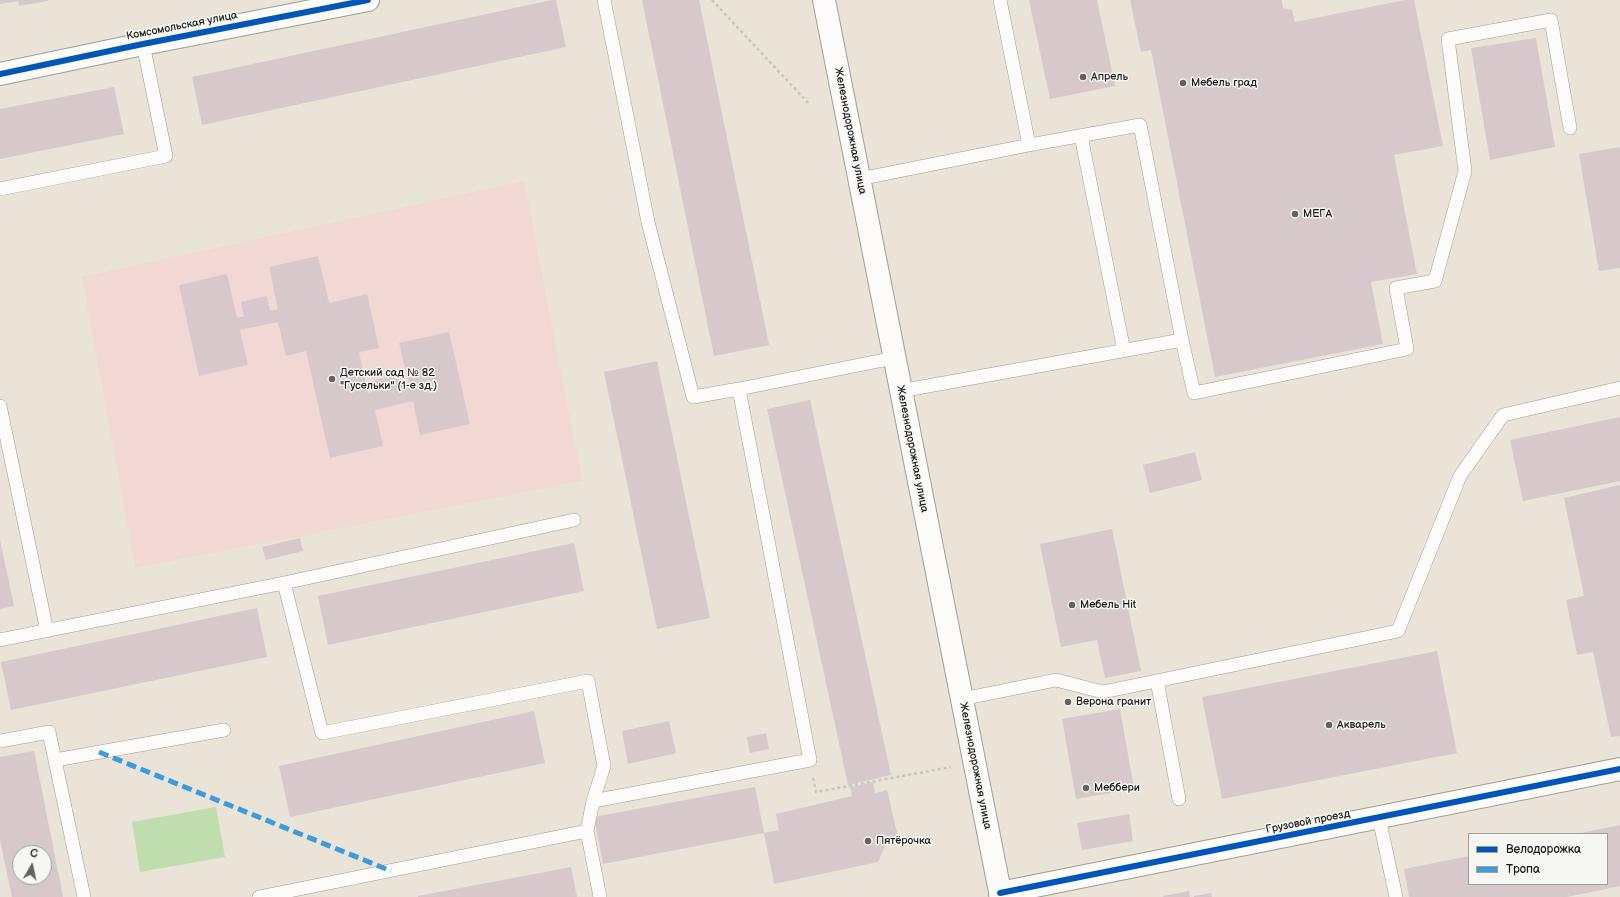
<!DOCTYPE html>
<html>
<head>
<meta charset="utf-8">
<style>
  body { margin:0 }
  #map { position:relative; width:1620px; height:897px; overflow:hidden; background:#eae3d7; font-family:"Balsamiq Sans",sans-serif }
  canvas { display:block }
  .legend { position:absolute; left:1468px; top:833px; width:140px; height:52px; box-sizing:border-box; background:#f6f6f2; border:1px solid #9f9f9c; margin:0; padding:5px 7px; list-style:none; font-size:12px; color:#1c1c1c }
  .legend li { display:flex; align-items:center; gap:8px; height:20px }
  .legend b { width:20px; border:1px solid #9f9f9c }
  .north { position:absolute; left:12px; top:845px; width:40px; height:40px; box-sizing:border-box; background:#f6f6f2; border:1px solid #9f9f9c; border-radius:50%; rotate:9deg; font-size:11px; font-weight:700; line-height:16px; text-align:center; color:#1c1c1c }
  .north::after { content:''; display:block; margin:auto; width:14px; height:18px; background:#64625d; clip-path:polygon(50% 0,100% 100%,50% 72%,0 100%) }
</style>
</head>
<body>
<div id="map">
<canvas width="1620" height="897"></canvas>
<ul class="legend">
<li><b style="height:5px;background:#0057b8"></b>Велодорожка</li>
<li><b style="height:5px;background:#3c9bdf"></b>Тропа</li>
</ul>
<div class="north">С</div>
</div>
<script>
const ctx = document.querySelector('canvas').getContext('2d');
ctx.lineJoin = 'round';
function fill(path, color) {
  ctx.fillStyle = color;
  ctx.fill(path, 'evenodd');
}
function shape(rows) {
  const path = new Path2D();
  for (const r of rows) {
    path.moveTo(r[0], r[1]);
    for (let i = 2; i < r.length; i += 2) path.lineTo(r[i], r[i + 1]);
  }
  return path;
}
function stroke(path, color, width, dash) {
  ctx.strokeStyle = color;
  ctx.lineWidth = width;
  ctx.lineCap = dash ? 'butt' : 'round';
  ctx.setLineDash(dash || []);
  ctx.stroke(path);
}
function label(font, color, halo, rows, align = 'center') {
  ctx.font = font + ' "Balsamiq Sans",sans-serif';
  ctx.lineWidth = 3;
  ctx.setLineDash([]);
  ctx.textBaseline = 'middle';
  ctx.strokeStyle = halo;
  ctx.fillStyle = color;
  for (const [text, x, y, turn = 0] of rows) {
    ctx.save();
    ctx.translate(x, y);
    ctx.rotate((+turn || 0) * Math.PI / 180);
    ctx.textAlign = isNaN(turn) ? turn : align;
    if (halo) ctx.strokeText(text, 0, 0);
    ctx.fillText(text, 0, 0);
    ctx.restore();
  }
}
fill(shape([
  [524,181,582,481,135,568,82,277]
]), '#f1d8d5');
fill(shape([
  [216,807,225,857,140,872,132,822]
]), '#c0ddae');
fill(shape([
  [0,0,48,0,48,1,19,6,18,1,0,4],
  [552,0,556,0,566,47,202,125,192,77],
  [642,0,699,0,769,345,714,356],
  [1029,0,1097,0,1115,86,1050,99],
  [1130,0,1282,0,1283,8,1292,10,1295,22,1405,0,1414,0,1443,146,1394,155,1417,274,1371,282,1383,344,1215,377,1151,50,1141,52],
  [1536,38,1555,147,1490,160,1471,48],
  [114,87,124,134,0,159,0,109],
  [1620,147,1620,268,1599,271,1579,154],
  [318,256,329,303,367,294,379,348,359,352,368,393,377,390,375,380,400,374,402,386,409,384,399,343,449,332,470,424,420,435,413,401,375,410,383,446,330,458,306,351,286,356,278,322,240,330,248,365,199,376,179,285,227,274,237,318,244,316,241,302,267,296,270,311,278,309,269,267],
  [657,361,710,618,657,629,604,372],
  [810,400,891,775,848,785,767,409],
  [1620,417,1620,481,1523,501,1510,440],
  [1195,452,1202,480,1150,493,1143,465],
  [1620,485,1620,736,1611,737,1593,652,1577,655,1566,600,1584,596,1564,498],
  [1112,529,1141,671,1105,678,1097,640,1061,647,1040,544],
  [300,538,303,551,266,560,262,547],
  [0,540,14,606,0,609],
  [574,543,584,591,328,645,318,596],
  [257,608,267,657,11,710,1,662],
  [1437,651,1457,753,1222,799,1202,697],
  [1120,709,1134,789,1076,799,1062,719],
  [534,711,545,763,290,817,279,766],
  [669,721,676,753,628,764,622,731],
  [766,733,769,749,750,753,747,737],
  [34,751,63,897,12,897,0,840,0,757],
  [20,853,44,853,44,877,20,877],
  [873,782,875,793,887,790,899,841,886,844,878,862,774,884,764,833,779,830,776,814,852,796,850,787],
  [755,787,764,833,603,864,594,817],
  [1129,814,1133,841,1082,850,1077,823],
  [1620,825,1620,886,1567,897,1409,897,1404,869,1469,856,1469,884,1607,884,1607,834,1581,833],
  [571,867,577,897,418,897,418,896],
  [1189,891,1190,897,1163,897,1163,896],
  [1211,893,1212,897,1194,897,1194,896]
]), '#d7c9cb');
const lane = shape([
  [1000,0,1029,145],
  [1081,136,1124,351],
  [859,179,1029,145,1140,125,1182,340,900,391],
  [0,189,166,156,143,44],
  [1182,340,1194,393,1407,349,1396,288,1435,281,1465,171,1448,39,1551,20,1570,128],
  [739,389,894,358],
  [0,406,47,631],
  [284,583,574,520],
  [0,640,284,583,322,733,588,681,604,766,593,801],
  [1157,681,1179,799],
  [962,699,1056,680,1103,692,1398,631,1460,476,1503,415,1620,388],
  [0,741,49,732,84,897],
  [55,760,224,730],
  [1379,818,1396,897],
  [587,831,600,897],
  [259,897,587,831,593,801,810,760,739,389,693,397,648,222,604,0]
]);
const street = shape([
  [0,74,143,44,368,0],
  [1000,893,1620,769]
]);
const secondary = shape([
  [824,0,1001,897]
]);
stroke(lane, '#a09c95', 14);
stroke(street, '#a09c95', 24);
stroke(secondary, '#a09c95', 24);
stroke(shape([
  [712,0,810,105],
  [813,778,816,792,951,767]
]), '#c6c5c3', 2.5, [3, 3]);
stroke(lane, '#fcfbf9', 13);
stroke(street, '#fcfbf9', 22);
stroke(secondary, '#fcfbf9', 22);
stroke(shape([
  [99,752,391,871]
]), '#3c9bdf', 5, [10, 5]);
stroke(shape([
  [0,74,143,44,368,0],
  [1000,893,1620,769]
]), '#0057b8', 6);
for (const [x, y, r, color] of [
  [1083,77,4,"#64625d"],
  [1183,83,4,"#64625d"],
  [1295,214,4,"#64625d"],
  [332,379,4,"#64625d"],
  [1072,605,4,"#64625d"],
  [1068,702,4,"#64625d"],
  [1329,725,4,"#64625d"],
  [1086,788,4,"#64625d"],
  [868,841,4,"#64625d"]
]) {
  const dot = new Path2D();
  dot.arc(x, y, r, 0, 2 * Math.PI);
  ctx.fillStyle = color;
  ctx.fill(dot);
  stroke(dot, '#f6f6f2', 1.5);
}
label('11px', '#1c1c1c', '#f6f6f2', [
  ["Комсомольская улица",182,26,-11],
  ["Железнодорожная улица",850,131,79],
  ["Железнодорожная улица",912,449,79],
  ["Железнодорожная улица",975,766,79],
  ["Грузовой проезд",1308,822,-11]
]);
label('11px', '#1c1c1c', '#f6f6f2', [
  ["Апрель",1091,77],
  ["Мебель град",1191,83],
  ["МЕГА",1303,214],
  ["Детский сад № 82",340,373],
  ["\"Гусельки\" (1-е зд.)",340,386],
  ["Мебель Hit",1080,605],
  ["Верона гранит",1076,702],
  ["Акварель",1337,725],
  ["Меббери",1094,788],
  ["Пятёрочка",876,841]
], 'left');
</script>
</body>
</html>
